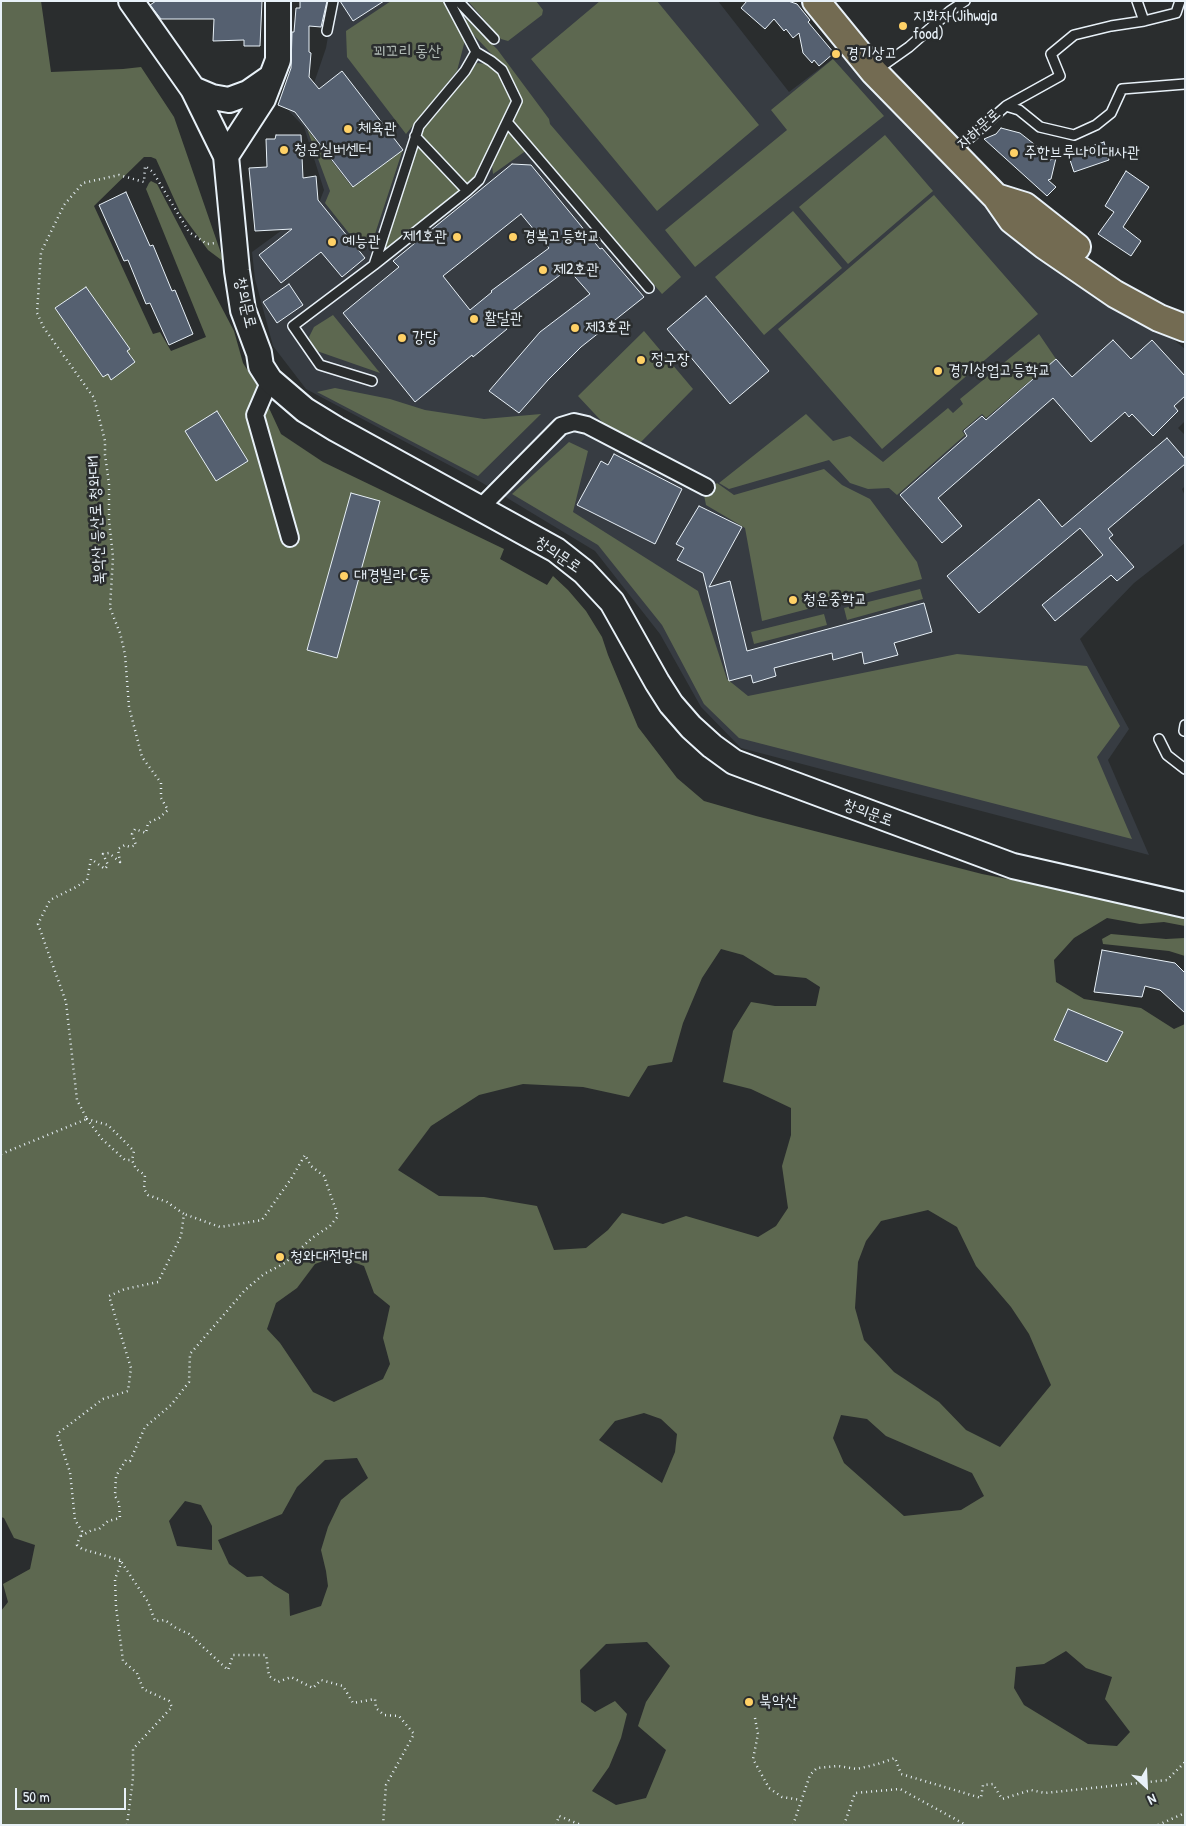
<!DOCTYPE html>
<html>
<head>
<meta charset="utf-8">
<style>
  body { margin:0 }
  #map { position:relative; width:1186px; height:1826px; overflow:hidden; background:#2a2d2e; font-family:"Patrick Hand",sans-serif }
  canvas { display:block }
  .frame { position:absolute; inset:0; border:2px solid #e8f1f8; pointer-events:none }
  .north { position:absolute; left:1121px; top:1761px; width:50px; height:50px; -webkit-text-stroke:4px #2a2d2e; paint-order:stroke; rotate:155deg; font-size:14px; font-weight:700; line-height:20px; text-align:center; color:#e8f1f8 }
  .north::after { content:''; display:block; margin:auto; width:18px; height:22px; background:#e8f1f8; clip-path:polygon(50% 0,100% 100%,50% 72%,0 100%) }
  .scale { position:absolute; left:15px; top:1788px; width:111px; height:22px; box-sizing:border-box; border:2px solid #e8f1f8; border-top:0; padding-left:6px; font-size:15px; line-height:18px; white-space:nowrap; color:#e8f1f8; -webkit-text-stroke:4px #2a2d2e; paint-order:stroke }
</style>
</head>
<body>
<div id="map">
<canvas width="1186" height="1826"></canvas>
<div class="frame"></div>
<div class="north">N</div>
<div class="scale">50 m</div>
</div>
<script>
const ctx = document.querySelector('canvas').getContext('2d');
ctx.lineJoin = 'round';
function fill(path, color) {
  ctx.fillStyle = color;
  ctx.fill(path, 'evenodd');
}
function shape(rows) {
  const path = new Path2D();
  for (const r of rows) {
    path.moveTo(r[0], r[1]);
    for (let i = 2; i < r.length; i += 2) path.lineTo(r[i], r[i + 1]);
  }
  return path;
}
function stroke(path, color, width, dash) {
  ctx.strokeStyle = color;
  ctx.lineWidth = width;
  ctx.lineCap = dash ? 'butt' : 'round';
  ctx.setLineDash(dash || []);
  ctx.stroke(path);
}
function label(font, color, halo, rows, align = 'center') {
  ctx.font = font + ' "Patrick Hand","Poor Story",sans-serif';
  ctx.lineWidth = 5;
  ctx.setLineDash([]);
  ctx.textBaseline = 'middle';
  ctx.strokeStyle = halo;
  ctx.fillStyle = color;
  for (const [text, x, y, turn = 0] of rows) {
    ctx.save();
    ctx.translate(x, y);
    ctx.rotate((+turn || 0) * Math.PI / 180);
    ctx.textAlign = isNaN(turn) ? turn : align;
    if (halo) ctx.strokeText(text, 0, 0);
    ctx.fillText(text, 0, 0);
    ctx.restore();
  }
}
fill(shape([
  [334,1,718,1,789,92,839,54,895,115,1008,231,1089,292,1174,340,1185,349,1185,421,1178,428,1185,435,1185,486,1182,489,1185,496,1185,543,1134,583,1080,639,1129,729,1108,760,1149,855,741,748,701,707,660,634,595,551,479,481,306,389,273,346,255,279,252,252,319,203,324,190,304,127,289,111,314,83,326,48]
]), '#373c42');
fill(shape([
  [1,1,41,1,51,72,123,69,141,67,174,117,224,262,208,250,180,212,156,159,151,157,144,157,94,206,153,334,160,332,171,351,206,337,146,189,149,183,151,181,157,184,234,331,243,363,263,395,281,434,323,462,504,549,500,559,547,585,553,576,568,590,586,611,602,637,608,655,638,727,677,778,704,801,756,816,982,874,1185,914,1185,926,1164,922,1140,924,1107,918,1074,938,1054,960,1056,982,1084,999,1141,1008,1174,1029,1185,1024,1185,1825,1,1825,1,1611,8,1602,3,1584,30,1569,35,1545,14,1538,4,1518,1,1517],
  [721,949,743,955,775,975,806,978,820,987,816,1006,775,1006,751,1002,733,1031,723,1082,751,1089,791,1108,791,1135,782,1166,788,1208,776,1226,758,1237,686,1216,663,1224,622,1213,608,1230,586,1248,554,1250,537,1206,484,1197,439,1196,398,1170,431,1126,479,1095,523,1084,583,1087,629,1097,648,1066,672,1062,683,1023,702,978],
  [928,1210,957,1227,976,1266,1011,1307,1029,1334,1051,1385,1000,1447,966,1430,939,1402,894,1372,864,1340,855,1308,858,1262,866,1241,881,1221],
  [337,1256,364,1266,374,1293,390,1306,383,1338,390,1364,383,1379,334,1402,313,1392,280,1343,267,1329,276,1303,297,1288,315,1264],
  [644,1413,661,1419,677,1434,675,1452,662,1483,599,1440,615,1421],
  [841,1415,867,1419,886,1436,972,1473,984,1496,961,1510,904,1516,844,1463,833,1438],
  [357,1458,368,1478,341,1500,328,1527,321,1550,326,1571,328,1586,321,1606,290,1616,289,1594,274,1585,262,1576,247,1577,229,1564,218,1540,282,1514,297,1487,325,1460],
  [185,1501,201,1505,212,1526,212,1550,177,1546,169,1521],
  [647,1642,670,1666,646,1702,638,1726,666,1750,646,1798,616,1805,592,1791,609,1767,621,1738,627,1714,615,1701,595,1712,581,1702,580,1670,606,1644],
  [1066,1651,1086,1668,1112,1677,1105,1699,1130,1732,1117,1746,1088,1744,1024,1705,1014,1688,1016,1667,1044,1664],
  [391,1,444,1,464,29,464,44,457,71,406,134,347,57,346,31],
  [468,1,536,1,543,10,542,15,508,41,501,39],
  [600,1,657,1,759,125,657,211,531,59],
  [465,18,497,49,549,119,550,124,681,277,662,294,513,121,521,104,505,68,467,28],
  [833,59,884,116,695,267,665,230,787,130,771,110],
  [477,63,496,65,512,99,476,175,467,187,418,136,421,128],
  [307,129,352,187,403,149,374,237,356,242,325,203,330,191],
  [509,129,527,150,493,174,492,165],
  [885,135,933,191,848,264,799,207],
  [417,142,462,191,379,257],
  [934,195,1038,314,882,449,778,329],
  [793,211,842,268,764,335,715,277],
  [333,315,380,373,314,350,309,337,314,327],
  [644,331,693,389,639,444,607,427,578,396],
  [1039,334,1056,359,986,418,982,414,962,431,965,435,897,495,889,488,868,489,850,483,829,460,729,489,719,483,806,414,833,441,850,436,883,462,948,408,953,413,963,404,960,399],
  [335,388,390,399,425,410,484,419,541,414,478,476,317,392],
  [569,442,588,451,573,512,698,591,727,679,748,696,957,654,1087,666,1120,726,1097,757,1132,839,739,738,704,704,662,625,598,545,512,494],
  [824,469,842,485,870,499,917,562,922,579,762,621,745,528,706,505,704,495,717,483,734,495],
  [920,589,923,599,847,620,844,608],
  [824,614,827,625,754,644,751,632],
  [1111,934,1166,939,1185,938,1185,956,1169,951,1103,944,1102,939]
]), '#5d6850');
const building = shape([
  [156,1,262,1,260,46,244,46,244,40,213,41,214,19,161,19,150,5,156,1],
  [300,1,327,1,321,27,309,26,309,52,311,53,309,77,319,89,342,71,403,150,353,187,295,112,278,105,291,68,292,32,294,32,296,8,300,8,300,1],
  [340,1,384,1,353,21,340,1],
  [747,1,788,1,797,4,810,20,808,22,834,53,819,66,814,60,812,63,803,53,799,33,793,38,786,29,784,31,774,19,765,29,741,8,747,1],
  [1001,128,1020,133,1048,155,1050,160,1056,158,1051,179,1048,180,1056,187,1047,196,984,139,996,134,1001,128],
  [276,135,301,135,303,178,316,176,318,200,365,258,342,277,321,252,281,283,259,255,292,229,255,231,249,168,267,167,266,139,275,139,276,135],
  [1104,142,1109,160,1074,172,1068,154,1104,142],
  [512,164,531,165,600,249,602,248,644,297,581,347,548,380,519,413,489,391,540,332,590,294,568,269,507,315,508,317,502,322,507,329,473,357,472,355,415,402,343,313,399,267,393,261,512,164],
  [521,214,549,248,491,291,492,292,470,310,443,276,521,214],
  [1126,171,1149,187,1123,227,1141,241,1131,256,1098,234,1114,212,1105,206,1126,171],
  [126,192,150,246,153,245,172,291,175,290,193,334,169,345,150,303,146,304,128,260,124,261,99,205,126,192],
  [289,284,303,305,277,323,263,302,289,284],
  [86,287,130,349,127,351,135,362,111,380,108,374,103,377,55,308,86,287],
  [706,296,769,371,730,404,667,329,706,296],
  [1113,340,1131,359,1152,340,1185,376,1185,396,1174,406,1178,411,1153,436,1132,414,1129,417,1125,412,1091,442,1053,398,938,498,962,526,942,543,900,495,967,436,964,431,982,416,986,420,1056,359,1072,377,1113,340],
  [217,411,248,461,216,481,185,431,217,411],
  [1167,438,1185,459,1185,464,1108,529,1113,535,1109,538,1134,567,1117,581,1111,575,1055,621,1042,605,1103,555,1080,528,979,613,947,576,1039,499,1062,527,1167,438],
  [614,454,682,489,655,544,577,505,601,461,608,465,614,454],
  [351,493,380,501,337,658,307,650,351,493],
  [699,506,742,527,709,587,730,581,747,651,924,603,932,632,894,643,898,655,864,664,862,652,833,660,832,653,774,668,776,676,753,683,751,675,729,681,703,573,677,560,684,548,676,544,699,506],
  [1102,950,1175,963,1185,973,1185,1013,1160,990,1145,986,1142,997,1094,992,1102,950],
  [1068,1009,1123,1032,1107,1062,1054,1040,1068,1009]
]);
fill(building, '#556070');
stroke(building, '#e8f1f8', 1);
const lane = shape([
  [458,1,494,39],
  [1144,21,1176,13,1180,1],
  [327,31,333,1],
  [875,71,909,47,950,11,965,1],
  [1006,106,1060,76,1051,54,1074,35,1111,26,1144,21,1137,1],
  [507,122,649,288],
  [415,136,467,191,479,180,517,101,502,70,491,61,476,52,449,1],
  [954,152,1006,106,1019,110,1040,127,1074,135,1096,125,1111,113,1122,89,1185,84],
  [374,265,467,191],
  [372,381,320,365,293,326,374,265,419,126,465,71,476,52],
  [1184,731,1185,725],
  [1159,739,1167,755,1185,769]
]);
const street = shape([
  [270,380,255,415,290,538],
  [480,508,561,426,574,422,587,425,706,487]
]);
const secondary = shape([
  [131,1,193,89,226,156,237,271,243,310,259,353,261,366,270,380,305,410,336,429,525,533,556,550,584,572,612,602,657,682,671,704,691,727,712,746,734,762,1013,866,1185,905],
  [193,89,212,97,229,100,248,93,271,77],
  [226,156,263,99,278,60,278,1]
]);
const primary = shape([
  [816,1,874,72,996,197,1012,220,1045,246,1115,294,1159,318,1185,328],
  [996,197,1025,206,1077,247]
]);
stroke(lane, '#e8f1f8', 12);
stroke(street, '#e8f1f8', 20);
stroke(secondary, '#e8f1f8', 28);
stroke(primary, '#e8f1f8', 30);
stroke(shape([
  [1,1154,87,1119,77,1100,66,1002,38,924,50,900,76,887,87,880,91,859,105,869,108,865,103,854,109,853,120,862,118,849,125,845,130,847,136,845,132,834,135,829,146,833,148,823,159,818,168,810,161,798,161,783,142,757,129,707,125,654,120,633,110,608,113,557,109,520,109,483,105,455,105,441,94,398,44,328,37,313,41,252,64,205,83,183,119,175,144,182,145,166,153,172,189,232,207,244,216,243],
  [81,1536,92,1530,99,1529,108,1521,120,1518,119,1503,115,1496,116,1476,126,1460,130,1461,145,1427,171,1405,189,1382,190,1354,245,1290,264,1274,285,1263,312,1238,330,1226,338,1216,324,1176,311,1166,305,1155,291,1179,262,1220,220,1227,184,1214],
  [120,1560,82,1549,77,1545,82,1531,75,1520,70,1472,57,1434,103,1399,128,1391,131,1368,109,1296,125,1289,158,1282,181,1236,184,1214,167,1202,148,1195,144,1189,145,1175,136,1169,132,1160,134,1151,108,1125,87,1119,102,1139,125,1160,132,1160],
  [755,1718,758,1734,753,1759,769,1788,782,1797,801,1800],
  [127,1825,133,1778,133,1749,172,1707,169,1701,143,1689,137,1673,123,1661,116,1607,115,1579,120,1566,120,1560,148,1602,155,1621,165,1620,176,1628,189,1634,228,1670,233,1655,266,1655,269,1676,278,1682,291,1677,313,1688,321,1680,343,1686,353,1703,375,1699,376,1708,384,1715,399,1716,414,1734,386,1785,383,1825],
  [556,1825,559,1816,581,1825],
  [793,1825,810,1775,817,1768,838,1766,857,1769,878,1764,895,1758,901,1774,981,1798,983,1785,993,1784,1002,1799,1031,1790,1045,1793,1167,1780,1185,1762],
  [844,1825,855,1793,900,1789,966,1825],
  [1158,1825,1185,1813]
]), '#e8f1f8', 2.5, [1, 4]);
stroke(lane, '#2a2d2e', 9);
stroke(street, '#2a2d2e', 16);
stroke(secondary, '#2a2d2e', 24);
stroke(primary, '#736b52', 26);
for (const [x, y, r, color] of [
  [903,26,5,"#ffd166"],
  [836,54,5,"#ffd166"],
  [348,129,5,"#ffd166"],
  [284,150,5,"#ffd166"],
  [1014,153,5,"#ffd166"],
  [457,237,5,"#ffd166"],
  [513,237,5,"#ffd166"],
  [332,242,5,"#ffd166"],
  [543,270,5,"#ffd166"],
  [474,319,5,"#ffd166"],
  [575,328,5,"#ffd166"],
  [402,338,5,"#ffd166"],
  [641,360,5,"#ffd166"],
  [938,371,5,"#ffd166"],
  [344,576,5,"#ffd166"],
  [793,600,5,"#ffd166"],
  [280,1257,5,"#ffd166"],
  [749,1702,5,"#ffd166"]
]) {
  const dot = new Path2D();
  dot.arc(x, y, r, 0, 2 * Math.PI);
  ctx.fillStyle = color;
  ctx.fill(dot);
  stroke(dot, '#2a2d2e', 2);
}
label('16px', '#e8f1f8', '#2a2d2e', [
  ["지화자(Jihwaja",913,17],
  ["food)",913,35],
  ["경기상고",846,54],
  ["체육관",358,129],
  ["청운실버센터",294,150],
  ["주한브루나이대사관",1024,153],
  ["제1호관",447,237,"right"],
  ["경복고등학교",523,237],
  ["예능관",342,242],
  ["제2호관",553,270],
  ["활달관",484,319],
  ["제3호관",585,328],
  ["강당",412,338],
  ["정구장",651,360],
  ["경기상업고등학교",948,371],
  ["대경빌라 C동",354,576],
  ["청운중학교",803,600],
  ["청와대전망대",290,1257],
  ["북악산",759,1702]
], 'left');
label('16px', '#b0bab5', '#2a2d2e', [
  ["꾀꼬리 동산",407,52]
]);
label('16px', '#e8f1f8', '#2a2d2e', [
  ["자하문로",979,129,-42],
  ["창의문로",245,303,77],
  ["북악산 등산로 청와대1",97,520,-93],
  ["창의문로",558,555,34],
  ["창의문로",868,813,20]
]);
</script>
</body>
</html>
